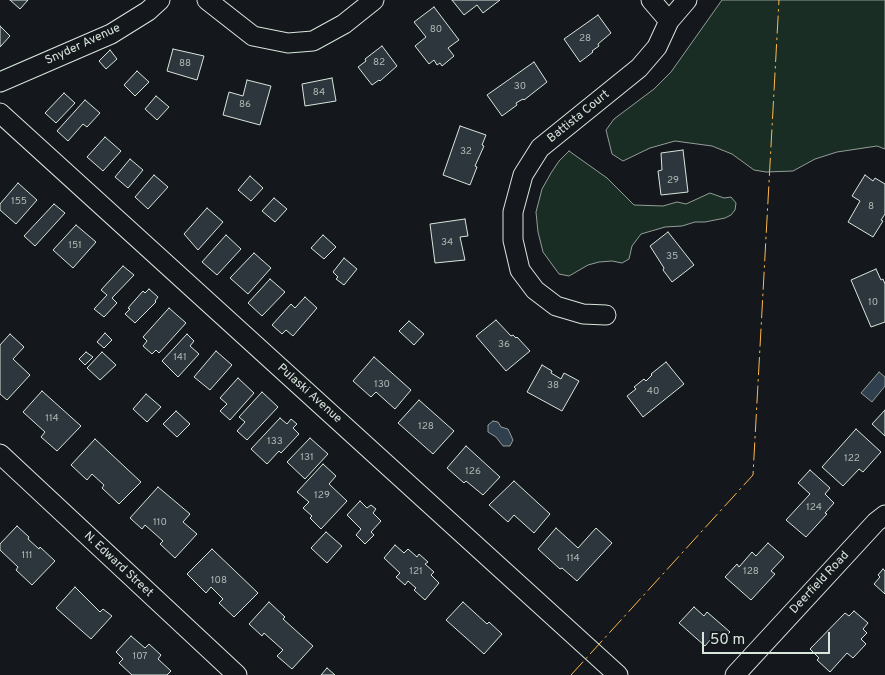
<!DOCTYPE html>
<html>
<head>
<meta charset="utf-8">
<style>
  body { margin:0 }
  #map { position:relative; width:885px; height:675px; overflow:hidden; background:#14181c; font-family:Overpass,sans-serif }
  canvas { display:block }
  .scale { position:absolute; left:702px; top:632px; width:128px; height:22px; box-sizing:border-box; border:2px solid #d8e6dc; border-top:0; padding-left:6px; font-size:15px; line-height:18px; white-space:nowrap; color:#d8e6dc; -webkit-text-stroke:4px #14181c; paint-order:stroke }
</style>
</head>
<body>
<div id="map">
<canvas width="885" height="675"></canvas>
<div class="scale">50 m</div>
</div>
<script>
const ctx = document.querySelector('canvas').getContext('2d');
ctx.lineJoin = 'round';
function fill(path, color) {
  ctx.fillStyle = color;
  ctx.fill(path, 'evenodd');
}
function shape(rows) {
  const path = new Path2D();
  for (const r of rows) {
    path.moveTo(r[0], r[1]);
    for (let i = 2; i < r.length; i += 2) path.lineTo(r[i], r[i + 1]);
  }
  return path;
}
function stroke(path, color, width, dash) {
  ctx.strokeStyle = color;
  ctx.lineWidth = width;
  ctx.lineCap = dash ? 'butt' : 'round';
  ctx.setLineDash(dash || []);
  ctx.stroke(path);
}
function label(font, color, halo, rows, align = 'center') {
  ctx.font = font + ' Overpass,sans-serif';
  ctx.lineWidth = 4;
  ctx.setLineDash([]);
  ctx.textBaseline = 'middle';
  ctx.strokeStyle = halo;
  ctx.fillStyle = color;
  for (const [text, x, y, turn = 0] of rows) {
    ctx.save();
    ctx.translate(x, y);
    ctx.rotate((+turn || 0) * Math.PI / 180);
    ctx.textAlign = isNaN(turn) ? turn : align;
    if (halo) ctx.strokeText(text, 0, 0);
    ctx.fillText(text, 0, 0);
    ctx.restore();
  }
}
const green = shape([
  [722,0,885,0,885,149,877,146,837,152,815,159,793,171,766,172,754,170,732,154,712,146,675,141,650,148,623,161,612,154,606,130,614,119,654,89,671,72,722,0],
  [569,151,607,178,634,205,663,206,677,202,686,204,710,193,724,198,731,197,736,203,735,210,731,215,725,218,705,222,695,222,682,226,665,227,641,234,632,246,629,259,622,263,612,261,599,262,588,265,569,276,559,274,543,252,538,232,536,212,542,189,551,173,559,161,569,151]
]);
fill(green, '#1a2d24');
stroke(green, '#939e99', 1);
const water = shape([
  [879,372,885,377,885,386,872,402,861,393,879,372],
  [493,421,498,422,501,427,508,429,513,440,510,446,503,446,496,437,488,432,488,425,493,421]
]);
fill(water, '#2f3f4d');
stroke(water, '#939e99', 1);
const building = shape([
  [10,0,28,0,20,9,10,0],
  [452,0,500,0,483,13,477,5,464,15,452,0],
  [434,7,459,40,448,48,454,56,442,66,440,63,437,65,434,60,429,64,415,46,426,37,414,22,434,7],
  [598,15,611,33,598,44,599,46,592,51,593,52,580,62,564,39,598,15],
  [0,26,10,36,0,47,0,26],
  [382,46,397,66,380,81,379,80,372,85,358,67,366,61,365,59,382,46],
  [173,49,204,56,197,80,167,71,173,49],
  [110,50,117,59,106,69,99,61,110,50],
  [534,62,547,82,524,100,523,99,516,103,517,105,502,116,487,95,534,62],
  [137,71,149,82,135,96,124,85,137,71],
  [332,78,336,101,305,106,302,84,332,78],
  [247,80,271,86,260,125,223,115,229,92,243,96,247,80],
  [64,93,75,103,56,123,45,113,64,93],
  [156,96,169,107,157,120,145,109,156,96],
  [85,100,100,113,87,127,83,124,68,141,57,131,85,100],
  [460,126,486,135,482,145,484,146,475,166,477,167,470,185,443,175,460,126],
  [105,137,121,151,103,171,87,157,105,137],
  [683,150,688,192,661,195,658,171,662,170,661,153,683,150],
  [130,159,143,170,128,188,115,177,130,159],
  [154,175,168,187,148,209,135,197,154,175],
  [865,175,873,181,875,178,885,184,885,214,881,220,883,221,873,237,848,222,860,201,852,196,865,175],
  [250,176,263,188,251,201,238,190,250,176],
  [18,183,37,200,16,224,0,210,0,204,18,183],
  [274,198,287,209,275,222,262,211,274,198],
  [54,204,65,213,35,246,24,236,54,204],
  [207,208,223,222,198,250,184,234,207,208],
  [465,219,468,236,460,237,465,260,435,263,430,224,465,219],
  [76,225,96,242,73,268,53,250,76,225],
  [668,232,694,265,672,282,663,270,664,268,650,246,668,232],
  [226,235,241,249,217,275,202,262,226,235],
  [323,235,336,247,324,259,311,248,323,235],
  [254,253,271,268,248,294,230,278,254,253],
  [344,258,357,269,344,285,336,279,338,277,333,272,344,258],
  [123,266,134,275,112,298,117,303,104,317,94,309,107,295,101,290,123,266],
  [876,269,881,280,883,279,885,284,885,322,871,327,851,280,876,269],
  [270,279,285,292,262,316,248,303,270,279],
  [149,289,158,297,155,301,156,302,135,323,125,314,130,309,128,308,143,291,145,293,149,289],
  [305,297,317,308,293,336,286,330,282,334,272,325,291,304,295,308,305,297],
  [169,308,186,323,159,353,156,350,152,354,143,346,147,341,143,337,169,308],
  [496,320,511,336,513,335,516,338,517,337,530,351,506,371,476,336,496,320],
  [409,321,424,334,414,345,399,331,409,321],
  [105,333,112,340,104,348,97,342,105,333],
  [10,334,24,347,13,359,30,375,7,400,0,394,0,345,10,334],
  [187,334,194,341,190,346,199,354,178,377,162,361,187,334],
  [216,351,232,365,210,390,194,377,216,351],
  [86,352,93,357,85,365,79,359,86,352],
  [102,352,116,365,100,380,87,368,102,352],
  [374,357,411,390,395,409,376,392,371,397,353,381,374,357],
  [666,362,684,384,643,417,627,396,636,389,634,387,644,379,646,381,652,375,651,374,666,362],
  [542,365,552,371,551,373,561,379,564,373,579,381,562,411,527,392,542,365],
  [238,378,254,393,230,420,220,411,227,404,220,398,238,378],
  [42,391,81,426,57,451,41,437,45,432,23,412,42,391],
  [262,392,278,407,247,440,237,431,245,422,239,417,262,392],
  [146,394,161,407,147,422,133,409,146,394],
  [419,400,454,431,433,454,398,423,419,400],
  [885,410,885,436,872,424,885,410],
  [176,411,190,424,177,437,163,424,176,411],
  [280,418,287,424,291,419,297,424,293,428,299,434,281,453,279,451,267,464,251,449,280,418],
  [856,429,881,452,863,472,859,469,843,486,822,467,856,429],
  [310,438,328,454,305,479,287,462,310,438],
  [95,439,141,482,119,504,102,488,104,485,92,474,87,480,71,465,95,439],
  [466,446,500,477,483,495,466,481,464,483,447,468,466,446],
  [323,464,336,476,329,484,347,501,321,529,310,518,312,516,303,508,309,502,297,492,323,464],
  [810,470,830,488,825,494,834,503,825,513,827,514,806,537,786,520,810,494,798,483,810,470],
  [514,481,550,514,534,533,514,515,508,522,489,505,514,481],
  [158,487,190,514,183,522,197,534,175,558,160,544,163,541,145,525,142,529,130,518,158,487],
  [360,501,367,508,371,505,376,509,373,513,381,521,371,532,374,535,365,544,356,535,361,529,347,515,360,501],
  [17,526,29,537,28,539,39,549,40,547,55,561,32,585,16,570,18,567,0,550,0,544,17,526],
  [556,528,578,548,596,528,612,543,577,581,562,568,560,569,538,549,556,528],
  [326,532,342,546,327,563,311,548,326,532],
  [768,543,784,557,771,571,775,574,751,600,725,577,737,564,739,567,752,552,756,556,768,543],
  [395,545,404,553,408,549,417,557,419,554,428,562,425,564,434,572,431,575,439,583,425,600,414,590,416,588,408,581,405,585,396,577,400,573,384,558,395,545],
  [212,549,258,593,234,617,219,603,223,599,211,587,206,593,187,574,212,549],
  [883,569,885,571,885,594,874,584,880,577,878,575,883,569],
  [75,587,100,612,103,609,112,616,91,639,56,608,75,587],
  [269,602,285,617,283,619,313,646,292,669,277,656,283,650,264,633,262,636,249,624,269,602],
  [463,602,487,624,489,622,502,634,484,654,446,620,463,602],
  [694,607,704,616,707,612,730,632,717,645,711,639,705,646,679,623,694,607],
  [854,611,868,623,863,629,867,633,861,639,866,644,853,658,847,653,830,672,817,660,819,658,810,649,845,613,849,616,854,611],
  [131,636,145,648,149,644,161,655,158,659,171,671,167,675,132,675,119,663,123,659,116,652,131,636],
  [327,668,335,675,321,675,327,668]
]);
fill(building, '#2c363c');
stroke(building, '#d8e6dc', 1);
const minor = shape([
  [207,0,253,36,288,43,313,41,344,24,374,0],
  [651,0,669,21],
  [0,82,111,34,148,11,160,0],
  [0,113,618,675],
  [606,315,583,314,556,306,535,290,520,270,513,240,513,212,523,175,540,148,639,68,657,47,669,21,687,0],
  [0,454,237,675],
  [735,675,876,522,885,515]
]);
stroke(minor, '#d8e6dc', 21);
stroke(minor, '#14181c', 19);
stroke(shape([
  [571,675,753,475,779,0]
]), '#ffb74d', 1, [18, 4, 2.5, 4]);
label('10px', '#adbab4', null, [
  ["80",436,30],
  ["28",585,39],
  ["82",379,63],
  ["88",185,64],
  ["30",520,87],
  ["84",319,93],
  ["86",245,105],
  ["32",466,152],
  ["29",673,181],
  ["155",19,202],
  ["8",871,207],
  ["34",447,243],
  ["151",75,246],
  ["35",672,257],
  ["10",873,303],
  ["36",504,345],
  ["141",180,358],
  ["130",382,385],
  ["38",553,386],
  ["40",653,392],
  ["114",52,419],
  ["128",426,427],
  ["133",275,442],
  ["131",307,458],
  ["122",852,459],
  ["126",473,472],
  ["129",322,496],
  ["124",814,508],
  ["110",160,523],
  ["111",27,556],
  ["114",573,559],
  ["121",416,572],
  ["128",751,572],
  ["108",219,581],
  ["107",140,657]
]);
label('12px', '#d8e6dc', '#14181c', [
  ["Snyder Avenue",83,45,-25],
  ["Battista Court",579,117,-39],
  ["Pulaski Avenue",309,394,42],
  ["N. Edward Street",118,565,43],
  ["Deerfield Road",820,583,-47]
]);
</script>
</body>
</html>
